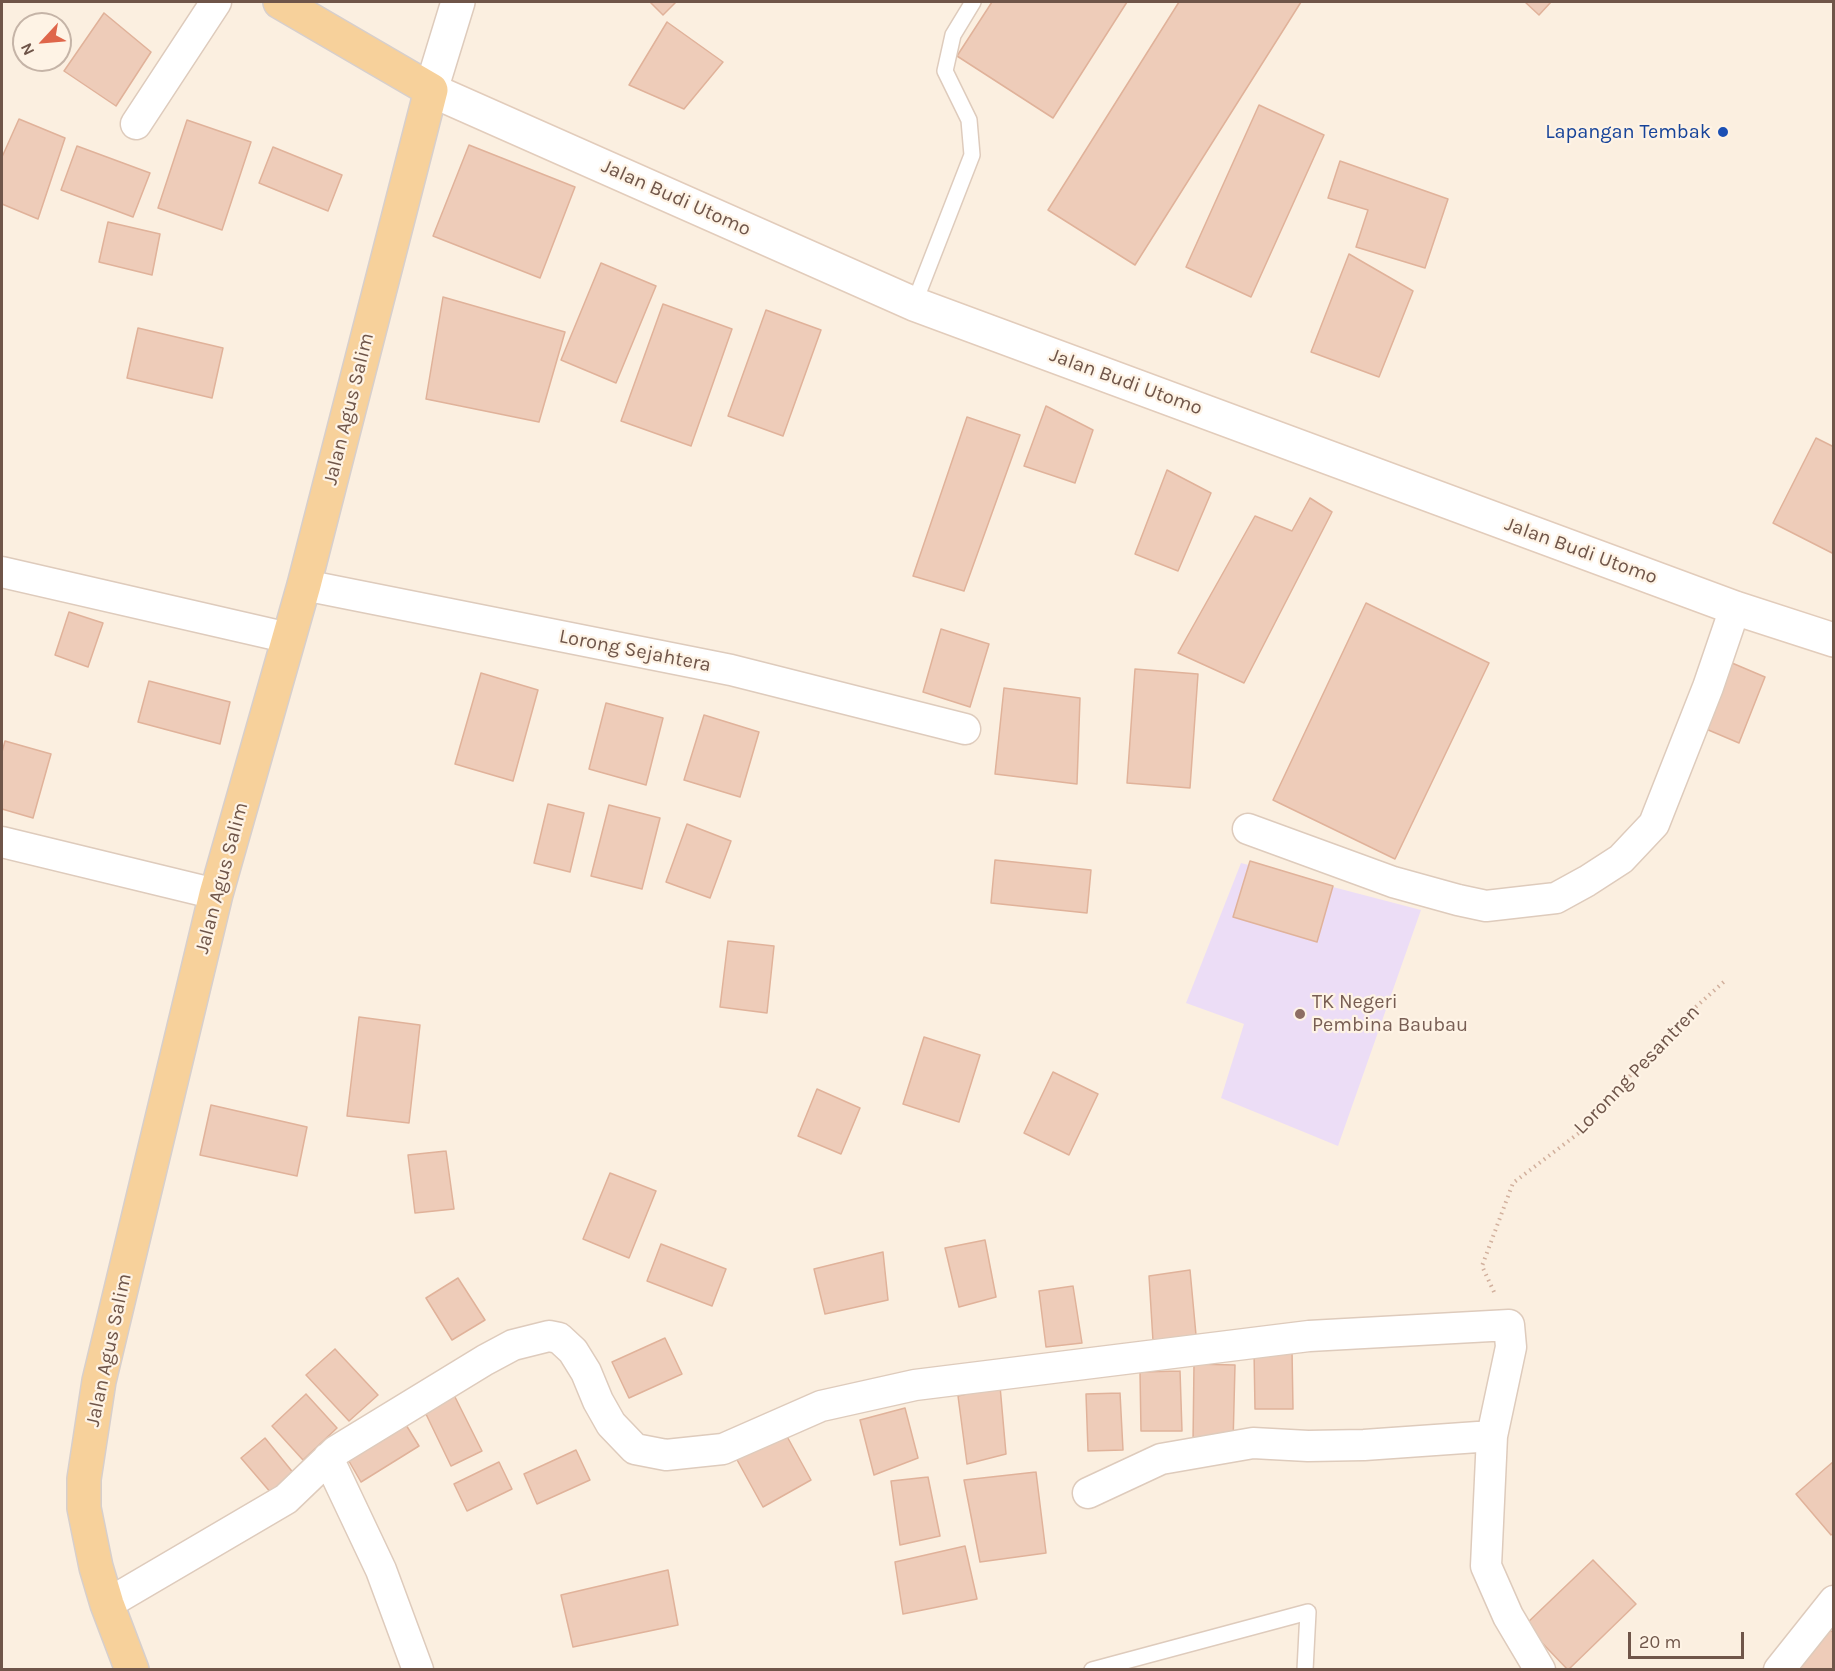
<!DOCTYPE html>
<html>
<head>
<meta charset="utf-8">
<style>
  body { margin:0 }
  #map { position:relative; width:1835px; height:1671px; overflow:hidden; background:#fbefe0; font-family:Karla,sans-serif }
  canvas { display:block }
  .frame { position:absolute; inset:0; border:3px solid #6f5549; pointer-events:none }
  .north { position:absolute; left:12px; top:12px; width:60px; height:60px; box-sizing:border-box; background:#fef3e5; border:2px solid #c5b4a7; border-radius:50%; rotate:244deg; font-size:16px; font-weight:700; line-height:24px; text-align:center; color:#6f5549 }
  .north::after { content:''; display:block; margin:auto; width:21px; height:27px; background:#df664a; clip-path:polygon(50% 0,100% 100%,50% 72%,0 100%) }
  .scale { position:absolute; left:1628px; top:1632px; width:116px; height:27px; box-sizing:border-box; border:3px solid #6f5549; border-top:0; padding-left:8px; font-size:18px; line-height:21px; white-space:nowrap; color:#6f5549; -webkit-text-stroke:4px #fef3e5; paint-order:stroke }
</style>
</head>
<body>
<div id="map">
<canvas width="1835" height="1671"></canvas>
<div class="frame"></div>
<div class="north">N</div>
<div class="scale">20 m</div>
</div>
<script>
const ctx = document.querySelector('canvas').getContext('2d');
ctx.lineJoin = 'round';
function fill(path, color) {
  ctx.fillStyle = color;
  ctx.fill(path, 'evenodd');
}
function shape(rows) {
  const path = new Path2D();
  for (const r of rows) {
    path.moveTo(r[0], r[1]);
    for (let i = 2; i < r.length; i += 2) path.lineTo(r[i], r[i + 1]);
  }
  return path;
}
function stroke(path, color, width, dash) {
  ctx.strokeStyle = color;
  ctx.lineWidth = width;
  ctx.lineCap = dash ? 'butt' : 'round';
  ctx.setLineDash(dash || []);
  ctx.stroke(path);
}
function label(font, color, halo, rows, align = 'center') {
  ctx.font = font + ' Karla,sans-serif';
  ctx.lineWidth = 4.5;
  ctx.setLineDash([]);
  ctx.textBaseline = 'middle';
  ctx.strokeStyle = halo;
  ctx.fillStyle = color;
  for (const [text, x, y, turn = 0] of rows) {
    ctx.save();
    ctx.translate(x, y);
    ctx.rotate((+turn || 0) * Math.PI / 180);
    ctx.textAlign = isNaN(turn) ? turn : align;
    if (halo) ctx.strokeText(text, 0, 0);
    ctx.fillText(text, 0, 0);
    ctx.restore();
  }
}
fill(shape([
  [1241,863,1421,910,1338,1146,1221,1098,1244,1024,1186,1003]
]), '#ecddf6');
const building = shape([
  [650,2,676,2,663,15,650,2],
  [992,2,1127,2,1053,118,957,56,992,2],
  [1179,2,1301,2,1135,265,1048,210,1179,2],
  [1525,2,1551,2,1539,15,1525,2],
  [104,13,151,52,116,106,64,71,104,13],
  [667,22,723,62,684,109,629,85,667,22],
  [1259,105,1324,135,1251,297,1186,267,1259,105],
  [19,119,65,138,38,219,2,204,2,157,19,119],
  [187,120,251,142,222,230,158,208,187,120],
  [469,145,575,187,540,278,433,236,469,145],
  [77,146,150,173,133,217,61,190,77,146],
  [273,147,342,175,328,211,259,183,273,147],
  [1340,161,1448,199,1425,268,1356,247,1368,210,1328,198,1340,161],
  [108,222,160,234,152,275,99,262,108,222],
  [1349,254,1413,291,1379,377,1311,352,1349,254],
  [601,263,656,286,616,383,561,360,601,263],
  [443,297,565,332,539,422,426,399,443,297],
  [663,304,732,329,691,446,621,421,663,304],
  [766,310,821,330,783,436,728,416,766,310],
  [138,328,223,348,212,398,127,378,138,328],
  [1046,406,1093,430,1075,483,1024,466,1046,406],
  [967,417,1020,435,964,591,913,576,967,417],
  [1816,438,1834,447,1834,554,1773,523,1816,438],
  [1167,470,1211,493,1178,571,1135,554,1167,470],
  [1310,498,1332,512,1244,683,1178,653,1255,516,1292,531,1310,498],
  [1366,603,1489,663,1395,859,1273,800,1366,603],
  [69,612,103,623,88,667,55,655,69,612],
  [941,629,989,644,970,707,923,692,941,629],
  [1732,663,1765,677,1739,743,1706,729,1732,663],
  [1135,669,1198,674,1190,788,1127,783,1135,669],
  [481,673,538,690,513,781,455,764,481,673],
  [149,681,230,702,220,744,138,722,149,681],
  [1004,688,1080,698,1077,784,995,774,1004,688],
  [606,703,663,718,646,785,589,769,606,703],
  [704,715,759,732,740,797,684,780,704,715],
  [5,741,51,754,33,818,2,809,2,752,5,741],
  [548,804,584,813,570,872,534,863,548,804],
  [609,805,660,818,642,889,591,876,609,805],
  [687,824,731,841,710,898,666,882,687,824],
  [995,860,1091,870,1087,913,991,903,995,860],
  [1250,861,1333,886,1317,942,1233,917,1250,861],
  [728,941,774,946,767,1013,720,1007,728,941],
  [359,1017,420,1025,409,1123,347,1116,359,1017],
  [924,1037,980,1055,959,1122,903,1104,924,1037],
  [1053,1072,1098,1094,1069,1155,1024,1133,1053,1072],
  [817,1089,860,1108,841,1154,798,1136,817,1089],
  [211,1105,307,1127,297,1176,200,1155,211,1105],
  [446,1151,454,1209,415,1213,408,1155,446,1151],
  [610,1173,656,1191,629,1258,583,1239,610,1173],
  [985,1240,996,1297,959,1307,945,1248,985,1240],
  [661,1244,726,1269,712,1306,647,1281,661,1244],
  [883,1252,888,1300,825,1314,814,1269,883,1252],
  [1190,1270,1196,1335,1153,1341,1149,1276,1190,1270],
  [458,1278,485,1320,452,1340,426,1298,458,1278],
  [1073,1286,1082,1343,1046,1347,1039,1291,1073,1286],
  [665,1338,682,1374,629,1398,612,1362,665,1338],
  [335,1349,378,1395,349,1421,306,1375,335,1349],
  [1292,1350,1293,1409,1255,1409,1254,1351,1292,1350],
  [1194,1364,1235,1365,1233,1444,1193,1443,1194,1364],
  [1180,1371,1182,1431,1141,1431,1140,1372,1180,1371],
  [1000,1386,1006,1454,967,1464,958,1396,1000,1386],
  [1120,1393,1123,1450,1088,1451,1086,1394,1120,1393],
  [306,1394,337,1428,303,1460,272,1426,306,1394],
  [454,1395,482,1451,451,1466,424,1410,454,1395],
  [905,1408,918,1458,874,1475,860,1420,905,1408],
  [403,1420,419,1446,361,1482,346,1456,403,1420],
  [784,1431,811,1480,763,1507,736,1458,784,1431],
  [265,1438,295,1475,272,1494,241,1458,265,1438],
  [576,1450,590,1480,537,1504,524,1474,576,1450],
  [1834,1461,1834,1533,1831,1535,1796,1494,1834,1461],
  [499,1462,512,1489,467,1511,454,1484,499,1462],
  [1036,1472,1046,1553,980,1562,964,1480,1036,1472],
  [928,1477,940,1536,900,1545,891,1481,928,1477],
  [965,1546,977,1599,903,1614,895,1562,965,1546],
  [1593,1560,1636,1604,1568,1670,1525,1625,1593,1560],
  [668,1570,678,1625,573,1647,561,1595,668,1570],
  [1828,1629,1834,1633,1834,1670,1794,1670,1828,1629]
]);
fill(building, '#eeccb9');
stroke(building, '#e0b29a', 1.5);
const service = shape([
  [914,304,972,155,969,120,945,71,953,35,973,2],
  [1092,1670,1308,1612,1305,1670]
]);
const minor = shape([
  [136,124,216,2],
  [2,572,289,638],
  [304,585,731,670,965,729],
  [1248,829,1393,882,1458,900,1486,906,1556,898,1587,881,1621,859,1654,824,1708,687,1735,608],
  [2,842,216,894],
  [328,1458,381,1570,418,1670],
  [1088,1493,1161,1459,1253,1443,1308,1446,1364,1445,1492,1436,1486,1566,1508,1616,1540,1670],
  [107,1604,286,1499,336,1451,485,1360,513,1345,549,1336,559,1338,573,1351,586,1372,598,1401,611,1424,635,1449,666,1455,723,1449,821,1406,915,1385,1309,1336,1509,1325,1511,1347,1492,1436],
  [1779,1670,1834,1601]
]);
const tertiary = shape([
  [431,90,458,2]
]);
const secondary = shape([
  [431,90,914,304,1735,608,1834,640]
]);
const primary = shape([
  [132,1670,107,1604,96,1567,84,1508,84,1479,99,1381,216,894,304,585,431,90,280,2]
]);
stroke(service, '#decbbc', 18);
stroke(minor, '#decbbc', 33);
stroke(tertiary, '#decbbc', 36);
stroke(secondary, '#e2ccbb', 36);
stroke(primary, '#d7cfcc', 36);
stroke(shape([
  [1494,1292,1482,1266,1513,1183,1583,1130,1669,1031,1726,980]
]), '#d2b09d', 4, [1.5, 4.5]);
stroke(service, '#fff', 15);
stroke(minor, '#fff', 30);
stroke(tertiary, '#fff', 33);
stroke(secondary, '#fff', 33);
stroke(primary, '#f7d19b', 33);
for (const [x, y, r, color] of [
  [1723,132,6,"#1a4fb4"],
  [1300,1014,6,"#8d6e63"]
]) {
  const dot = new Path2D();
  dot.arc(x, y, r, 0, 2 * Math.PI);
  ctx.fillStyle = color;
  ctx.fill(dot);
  stroke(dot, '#fef3e5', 2);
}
label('20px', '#164399', '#fef3e5', [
  ["Lapangan Tembak",1711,132]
], 'right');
label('20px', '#6f5549', '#fef3e5', [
  ["Jalan Budi Utomo",676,198,24],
  ["Jalan Budi Utomo",1126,382,20],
  ["Jalan Agus Salim",349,409,-76],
  ["Jalan Budi Utomo",1581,551,20],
  ["Lorong Sejahtera",635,651,11],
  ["Jalan Agus Salim",222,878,-75],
  ["Loronng Pesantren",1637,1070,-46],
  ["Jalan Agus Salim",109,1350,-78]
]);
label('20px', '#785e54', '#fef3e5', [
  ["TK Negeri",1312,1002],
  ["Pembina Baubau",1312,1025]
], 'left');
</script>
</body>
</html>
